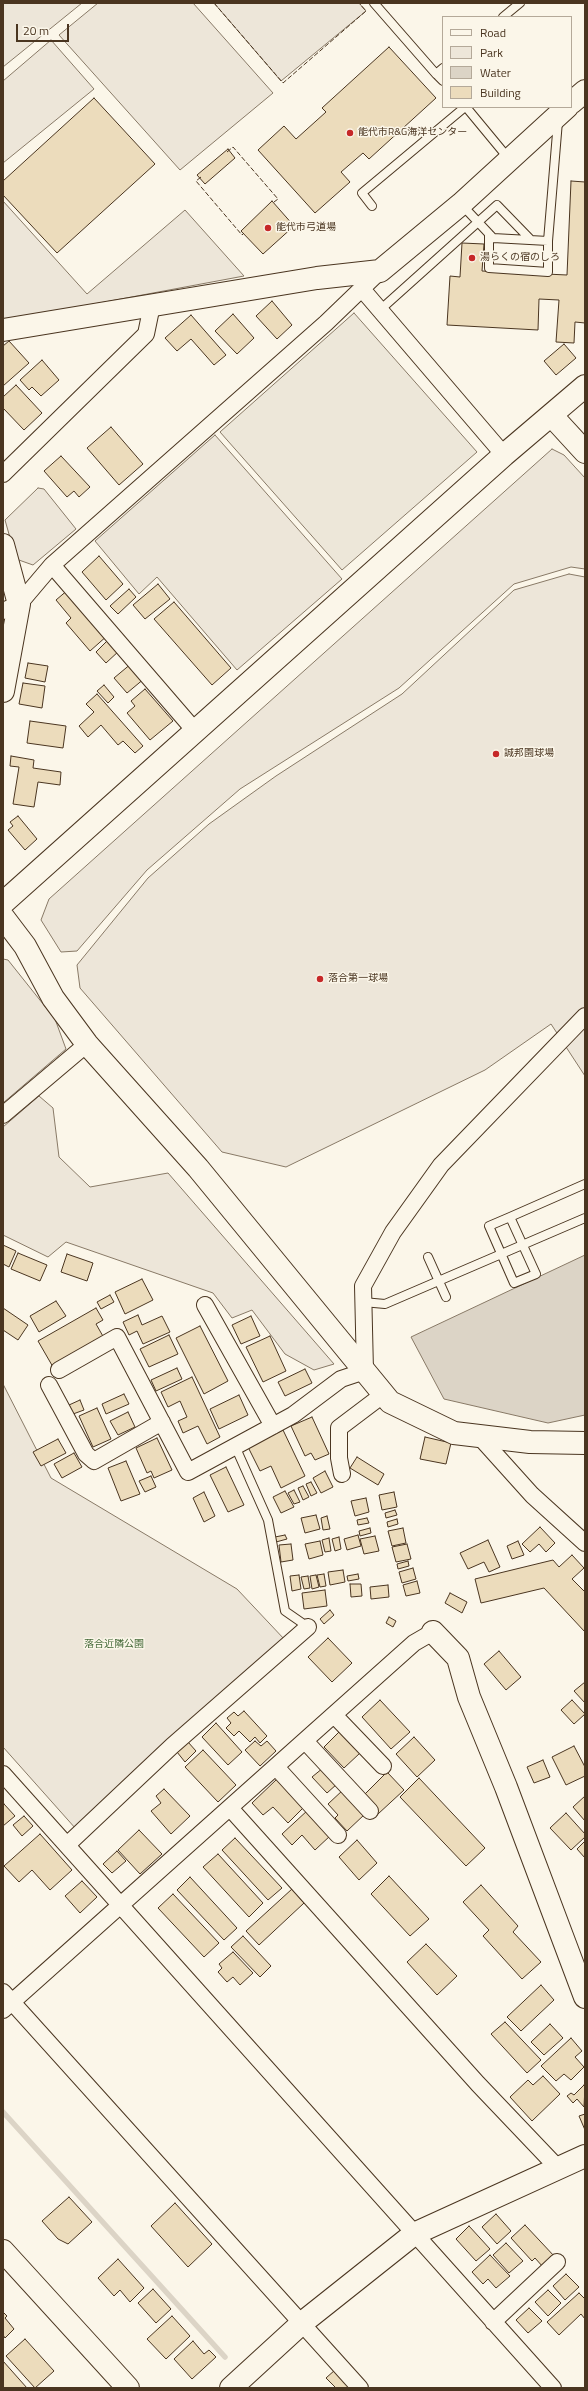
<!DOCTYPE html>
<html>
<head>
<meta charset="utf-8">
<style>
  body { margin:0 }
  #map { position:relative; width:588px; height:2391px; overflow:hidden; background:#fbf6e9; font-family:"Titillium Web",sans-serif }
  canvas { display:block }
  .frame { position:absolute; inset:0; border:4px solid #4a3520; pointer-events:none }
  .legend { position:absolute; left:442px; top:16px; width:130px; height:92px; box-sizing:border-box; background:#fbf6e9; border:1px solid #b4a999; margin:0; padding:5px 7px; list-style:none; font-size:12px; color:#4a3520 }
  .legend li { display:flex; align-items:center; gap:8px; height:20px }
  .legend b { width:20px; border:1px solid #b4a999 }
  .scale { position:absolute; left:16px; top:24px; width:53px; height:18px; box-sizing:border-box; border:2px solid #4a3520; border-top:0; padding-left:5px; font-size:12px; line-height:14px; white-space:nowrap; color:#4a3520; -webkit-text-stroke:3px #fbf6e9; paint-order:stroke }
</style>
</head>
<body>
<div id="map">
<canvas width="588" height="2391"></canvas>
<div class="frame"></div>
<ul class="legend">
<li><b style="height:5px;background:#fbf6e9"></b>Road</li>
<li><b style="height:11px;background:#ede6d9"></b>Park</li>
<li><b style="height:11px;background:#dcd4c6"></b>Water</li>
<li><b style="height:11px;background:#ecdcbc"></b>Building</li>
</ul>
<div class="scale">20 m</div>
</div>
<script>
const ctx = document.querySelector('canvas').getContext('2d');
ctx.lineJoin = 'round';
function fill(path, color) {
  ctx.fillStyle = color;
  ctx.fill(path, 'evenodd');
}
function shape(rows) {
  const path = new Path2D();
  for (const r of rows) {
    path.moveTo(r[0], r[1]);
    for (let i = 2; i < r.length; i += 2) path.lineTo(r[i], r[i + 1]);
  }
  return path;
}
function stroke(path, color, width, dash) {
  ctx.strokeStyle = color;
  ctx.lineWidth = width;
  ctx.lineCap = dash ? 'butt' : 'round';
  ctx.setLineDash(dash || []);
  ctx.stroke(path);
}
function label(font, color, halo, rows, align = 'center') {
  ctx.font = font + ' "Titillium Web","Noto Sans JP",sans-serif';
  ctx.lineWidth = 3;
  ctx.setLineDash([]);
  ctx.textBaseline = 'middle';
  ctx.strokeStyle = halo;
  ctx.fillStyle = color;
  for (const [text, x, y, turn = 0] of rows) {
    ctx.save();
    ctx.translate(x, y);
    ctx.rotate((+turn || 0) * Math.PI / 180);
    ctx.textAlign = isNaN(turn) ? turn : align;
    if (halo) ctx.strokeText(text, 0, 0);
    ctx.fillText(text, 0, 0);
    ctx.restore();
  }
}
const green = shape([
  [3,3,82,3,3,67,3,3],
  [98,3,193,3,273,93,180,170,59,35,98,3],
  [214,3,359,3,366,11,281,81,214,3],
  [51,40,94,89,3,163,3,81,51,40],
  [3,201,87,294,185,210,244,276,3,321,3,201],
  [215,435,342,579,237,670,157,577,139,594,95,541,215,435],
  [552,449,564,455,585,478,585,569,571,567,514,584,399,688,240,789,147,870,77,951,61,952,41,920,49,899,552,449],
  [38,488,44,489,76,529,33,565,16,559,5,520,38,488],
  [569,574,585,577,585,1076,551,1024,485,1070,286,1167,222,1152,80,988,77,965,148,878,209,824,276,776,402,694,514,590,569,574],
  [3,959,8,960,55,1019,66,1049,3,1103,3,959],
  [39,1096,53,1108,59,1157,90,1187,168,1173,334,1364,314,1370,285,1354,252,1310,232,1318,213,1293,66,1242,48,1257,3,1235,3,1127,39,1096],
  [3,1384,51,1478,237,1589,285,1640,76,1829,3,1747,3,1384]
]);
fill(green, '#ede6d9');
stroke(green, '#887966', 1);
const parking = shape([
  [354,313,477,452,342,570,220,432,354,313]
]);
fill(parking, '#ede7d9');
stroke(parking, '#887966', 1);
const water = shape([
  [585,1255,585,1415,548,1423,444,1399,411,1337,585,1255]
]);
fill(water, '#dcd4c6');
stroke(water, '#887966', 1);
stroke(shape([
  [3,2112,225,2357]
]), '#dcd4c6', 5.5);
const building = shape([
  [389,47,436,98,369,159,363,153,341,172,350,182,315,213,258,150,284,126,296,139,326,112,322,108,389,47],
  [94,98,155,164,57,253,3,195,3,181,94,98],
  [228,149,235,158,205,184,197,175,228,149],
  [571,181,585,182,585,323,575,322,574,343,556,342,559,300,539,299,538,330,447,325,450,276,460,277,462,243,484,244,482,271,567,275,571,181],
  [272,201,294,226,263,254,241,231,272,201],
  [272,301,292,325,277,339,256,316,272,301],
  [233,314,254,338,237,354,215,331,233,314],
  [191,315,226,355,214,365,191,339,177,351,165,338,191,315],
  [9,341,29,363,3,386,3,346,9,341],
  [564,344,576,358,556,375,544,361,564,344],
  [42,360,59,380,41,396,32,387,29,390,20,380,42,360],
  [16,385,42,413,24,430,3,408,3,397,16,385],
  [111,427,143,464,119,485,87,448,111,427],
  [61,456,90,487,79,497,74,491,67,497,44,471,61,456],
  [99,556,123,584,106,600,82,572,99,556],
  [158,584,170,599,145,619,133,605,158,584],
  [69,589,108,635,90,651,66,623,71,618,56,600,69,589],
  [129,589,136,597,118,614,110,606,129,589],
  [174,602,231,668,212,685,154,619,174,602],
  [110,638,120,650,106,663,96,652,110,638],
  [28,663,48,666,45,682,25,678,28,663],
  [132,663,145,678,127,693,114,678,132,663],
  [23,683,45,686,42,708,19,704,23,683],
  [104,685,114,697,108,703,97,691,104,685],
  [145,689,173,721,150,740,127,713,135,706,131,701,145,689],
  [97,694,143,746,135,753,123,741,118,745,101,725,88,737,79,726,94,712,86,704,97,694],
  [30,721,66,726,63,748,27,743,30,721],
  [11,756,34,760,33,768,61,772,60,785,38,782,34,807,13,804,19,767,10,766,11,756],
  [18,816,37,839,25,850,8,830,13,826,10,822,18,816],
  [3,1245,16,1251,9,1267,3,1264,3,1245],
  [18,1253,47,1265,40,1281,11,1269,18,1253],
  [67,1254,93,1263,87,1281,61,1272,67,1254],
  [142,1279,153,1300,125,1314,115,1292,142,1279],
  [110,1295,114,1302,101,1309,97,1302,110,1295],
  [56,1301,66,1316,39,1332,30,1316,56,1301],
  [3,1308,28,1325,18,1340,3,1330,3,1308],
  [96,1308,103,1320,96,1324,104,1338,53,1367,38,1341,96,1308],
  [138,1315,142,1325,162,1316,170,1332,143,1344,137,1331,129,1335,123,1322,138,1315],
  [251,1316,260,1336,241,1344,232,1325,251,1316],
  [200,1326,228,1381,204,1394,176,1338,200,1326],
  [169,1335,178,1354,149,1367,140,1349,169,1335],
  [270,1336,286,1371,263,1382,246,1347,270,1336],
  [177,1368,182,1379,156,1391,151,1380,177,1368],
  [305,1369,312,1383,285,1396,278,1382,305,1369],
  [192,1377,220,1437,207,1444,198,1426,183,1433,178,1421,187,1417,180,1401,168,1407,161,1392,192,1377],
  [124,1394,129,1404,106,1414,102,1404,124,1394],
  [239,1395,248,1415,219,1429,210,1409,239,1395],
  [80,1400,84,1410,73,1414,69,1405,80,1400],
  [97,1408,111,1439,93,1447,79,1416,97,1408],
  [128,1412,135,1427,118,1435,110,1421,128,1412],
  [312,1417,329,1454,315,1460,311,1453,305,1456,291,1426,312,1417],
  [283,1430,305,1476,281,1488,271,1466,260,1471,248,1447,283,1430],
  [425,1437,451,1443,446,1464,420,1459,425,1437],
  [157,1438,172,1470,154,1478,151,1471,147,1473,136,1448,157,1438],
  [58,1439,66,1453,41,1466,33,1452,58,1439],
  [74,1453,82,1467,62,1478,54,1464,74,1453],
  [357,1457,384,1474,378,1485,350,1468,357,1457],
  [126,1461,140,1494,121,1501,108,1468,126,1461],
  [226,1467,244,1505,228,1512,210,1475,226,1467],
  [325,1471,333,1487,321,1493,313,1478,325,1471],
  [151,1476,156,1487,145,1492,139,1481,151,1476],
  [311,1482,317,1493,311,1496,306,1484,311,1482],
  [303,1486,309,1497,303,1500,298,1488,303,1486],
  [294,1490,300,1502,294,1504,288,1493,294,1490],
  [285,1491,294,1507,281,1513,273,1497,285,1491],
  [204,1492,215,1516,204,1522,193,1498,204,1492],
  [394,1492,397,1507,382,1510,379,1495,394,1492],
  [366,1498,369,1512,355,1516,351,1501,366,1498],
  [395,1510,397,1515,386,1518,385,1513,395,1510],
  [316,1515,320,1529,305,1533,301,1518,316,1515],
  [327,1516,330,1529,323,1530,321,1518,327,1516],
  [367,1518,369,1523,358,1525,357,1520,367,1518],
  [397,1519,398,1524,388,1527,387,1522,397,1519],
  [540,1527,555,1543,546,1552,539,1544,530,1552,522,1544,540,1527],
  [370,1528,371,1533,360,1536,359,1531,370,1528],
  [403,1528,406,1543,392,1546,388,1531,403,1528],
  [285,1535,287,1539,276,1542,275,1537,285,1535],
  [358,1535,361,1546,347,1550,344,1539,358,1535],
  [375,1536,379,1551,364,1554,360,1539,375,1536],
  [339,1537,341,1549,335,1551,332,1539,339,1537],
  [329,1538,331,1551,325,1552,322,1540,329,1538],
  [488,1540,500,1567,489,1572,484,1562,468,1569,460,1553,488,1540],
  [320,1541,323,1555,309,1559,305,1544,320,1541],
  [518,1541,524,1555,512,1559,507,1546,518,1541],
  [291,1544,293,1560,281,1562,279,1545,291,1544],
  [407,1544,411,1559,396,1562,392,1547,407,1544],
  [572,1555,584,1568,572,1579,585,1592,585,1632,544,1588,481,1603,475,1579,553,1560,559,1567,572,1555],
  [408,1561,409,1566,398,1569,397,1564,408,1561],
  [413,1568,416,1579,402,1583,399,1572,413,1568],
  [343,1570,345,1582,330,1585,328,1572,343,1570],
  [324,1574,326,1586,320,1587,317,1575,324,1574],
  [358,1574,359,1579,348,1581,347,1576,358,1574],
  [299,1575,301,1589,292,1591,290,1576,299,1575],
  [316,1575,319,1587,312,1589,310,1576,316,1575],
  [308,1576,310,1588,304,1589,301,1577,308,1576],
  [417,1581,420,1593,406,1596,403,1585,417,1581],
  [350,1584,361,1584,362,1596,351,1597,350,1584],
  [388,1585,389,1597,371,1599,370,1587,388,1585],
  [325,1590,327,1606,304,1609,302,1593,325,1590],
  [450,1593,467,1602,462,1613,445,1603,450,1593],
  [330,1610,334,1615,324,1624,320,1619,330,1610],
  [389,1617,396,1621,393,1627,386,1623,389,1617],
  [328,1638,352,1663,332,1682,308,1657,328,1638],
  [499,1651,521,1677,506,1690,484,1664,499,1651],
  [585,1682,585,1703,574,1691,585,1682],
  [380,1700,410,1732,391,1749,362,1717,380,1700],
  [572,1700,585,1714,574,1724,561,1710,572,1700],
  [244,1711,267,1736,260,1743,255,1737,250,1742,239,1731,234,1736,226,1728,231,1723,227,1718,234,1712,238,1716,244,1711],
  [216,1723,242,1752,228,1765,202,1737,216,1723],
  [340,1731,360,1753,344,1768,324,1747,340,1731],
  [414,1737,435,1760,417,1777,396,1754,414,1737],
  [255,1741,261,1746,267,1741,276,1751,260,1766,245,1750,255,1741],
  [188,1742,196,1751,185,1762,177,1752,188,1742],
  [574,1746,585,1767,585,1776,566,1785,552,1757,574,1746],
  [203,1750,236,1785,218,1802,185,1767,203,1750],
  [543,1760,550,1777,534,1783,527,1767,543,1760],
  [323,1768,337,1784,327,1793,312,1777,323,1768],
  [387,1772,404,1790,378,1814,362,1797,387,1772],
  [419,1778,485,1848,466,1866,400,1797,419,1778],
  [277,1779,304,1807,288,1823,273,1807,263,1815,252,1803,277,1779],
  [164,1789,190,1816,171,1834,151,1811,161,1803,156,1796,164,1789],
  [343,1790,365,1814,347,1831,335,1818,338,1815,328,1804,343,1790],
  [585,1796,585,1821,573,1807,585,1796],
  [4,1804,15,1816,3,1826,3,1805,4,1804],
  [308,1810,331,1835,315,1850,302,1835,292,1845,282,1834,308,1810],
  [566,1813,585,1834,585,1837,571,1850,550,1828,566,1813],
  [24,1816,33,1826,22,1836,13,1825,24,1816],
  [139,1830,162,1854,140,1874,118,1850,139,1830],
  [40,1834,72,1870,50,1890,32,1870,19,1882,4,1866,40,1834],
  [235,1838,282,1888,268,1900,222,1850,235,1838],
  [357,1840,377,1863,359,1880,339,1857,357,1840],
  [585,1841,585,1858,577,1849,585,1841],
  [117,1851,126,1861,112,1873,103,1864,117,1851],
  [218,1854,263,1903,249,1917,203,1867,218,1854],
  [389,1876,429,1919,410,1936,371,1894,389,1876],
  [190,1877,237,1928,224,1940,177,1890,190,1877],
  [82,1881,97,1897,80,1913,65,1896,82,1881],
  [481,1885,518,1926,513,1932,541,1962,522,1979,483,1936,489,1930,463,1902,481,1885],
  [292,1889,304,1903,259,1945,246,1931,292,1889],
  [173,1894,219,1943,204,1957,158,1908,173,1894],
  [243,1936,271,1966,260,1977,231,1947,243,1936],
  [426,1944,457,1976,437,1995,407,1962,426,1944],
  [233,1952,253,1973,240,1985,233,1977,227,1982,218,1972,222,1968,219,1964,233,1952],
  [541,1985,554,2000,521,2031,507,2017,541,1985],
  [505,2022,541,2060,527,2073,491,2034,505,2022],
  [550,2024,563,2038,544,2055,531,2042,550,2024],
  [571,2038,582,2051,575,2057,584,2067,571,2080,564,2074,556,2081,541,2066,571,2038],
  [543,2076,560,2094,532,2121,510,2097,528,2080,533,2085,543,2076],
  [584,2085,585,2087,584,2107,577,2099,573,2103,567,2096,571,2093,574,2095,584,2085],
  [585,2114,585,2130,579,2116,585,2114],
  [69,2197,92,2222,68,2244,58,2239,42,2221,69,2197],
  [175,2203,212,2244,188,2267,151,2226,175,2203],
  [496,2214,511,2231,497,2244,482,2227,496,2214],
  [525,2225,555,2257,543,2267,535,2258,532,2261,511,2238,525,2225],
  [469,2226,490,2249,476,2261,456,2239,469,2226],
  [506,2243,523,2261,509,2273,493,2255,506,2243],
  [490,2255,510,2276,496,2288,488,2279,483,2284,472,2272,490,2255],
  [118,2259,144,2288,130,2302,120,2290,114,2296,98,2278,118,2259],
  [566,2274,579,2287,565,2300,553,2286,566,2274],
  [153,2289,171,2309,156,2323,138,2303,153,2289],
  [548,2290,561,2303,548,2316,535,2302,548,2290],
  [579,2293,585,2299,585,2319,581,2314,559,2335,547,2322,579,2293],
  [529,2308,542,2321,528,2333,516,2320,529,2308],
  [3,2312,7,2316,5,2318,14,2329,5,2338,3,2335,3,2312],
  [172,2316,190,2336,166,2359,147,2339,172,2316],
  [25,2339,54,2371,35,2388,6,2356,25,2339],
  [193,2341,204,2354,209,2350,216,2357,192,2379,174,2359,193,2341],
  [3,2361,27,2388,3,2388,3,2361],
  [335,2370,352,2388,336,2388,326,2378,335,2370]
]);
fill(building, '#ecdcbc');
stroke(building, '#4a3520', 1);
const lane = shape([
  [374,3,436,74],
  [503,17,520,3],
  [443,68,436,74,443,81],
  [466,107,509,159],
  [462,205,493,238,548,241,558,121],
  [372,206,362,193,465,107],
  [489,234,489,268,548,272,548,241],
  [380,310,497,205,531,240],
  [510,1217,536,1274,514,1283,489,1226,510,1217,585,1184],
  [428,1257,446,1297],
  [363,1302,385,1304,585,1218],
  [235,1446,268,1520,285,1611,308,1627]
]);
const street = shape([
  [362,289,504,455],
  [3,474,146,334,152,305],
  [52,565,196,732],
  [3,611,19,604,52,565,326,323,380,271],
  [3,1115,87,1044],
  [205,1305,273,1426],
  [59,1370,117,1337,188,1472,293,1415,341,1379,365,1371,363,1286,393,1232,441,1165,585,1016],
  [49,1385,86,1454,94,1461,162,1422],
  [478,1435,532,1495,585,1543],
  [342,1474,339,1458,339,1428,384,1394],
  [334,1715,383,1766],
  [305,1741,370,1811],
  [276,1767,338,1835],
  [3,1774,553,2388],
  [230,1808,478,2084,557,2167],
  [67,1845,172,1746,308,1627],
  [3,1992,360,2388],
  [3,2010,414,1643,433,1632],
  [493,2322,557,2262]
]);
const secondary = shape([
  [571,103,585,91],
  [3,330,317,278,380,271,461,204,567,107],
  [552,416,585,452],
  [3,545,19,604,3,691],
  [3,903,504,455,585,386],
  [3,917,25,946,53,998,87,1044,198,1168,390,1402,454,1433,530,1442,585,1443],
  [433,1632,458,1658,469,1697,506,1787,585,1997],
  [3,2251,128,2388],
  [231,2388,302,2323,414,2234,585,2156]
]);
stroke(lane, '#4a3520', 10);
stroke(street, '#4a3520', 18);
stroke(secondary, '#4a3520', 24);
stroke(lane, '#fbf6e9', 8);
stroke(street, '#fbf6e9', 16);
stroke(secondary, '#fbf6e9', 22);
stroke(shape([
  [214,3,283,83,366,11,359,3],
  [227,152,233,147,278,199,274,202],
  [201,177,196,181,242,235,244,233]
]), '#4a3520', 1, [5, 2]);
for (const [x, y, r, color] of [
  [350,133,4,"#c62828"],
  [268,228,4,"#c62828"],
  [472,258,4,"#c62828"],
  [496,754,4,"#c62828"],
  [320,979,4,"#c62828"]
]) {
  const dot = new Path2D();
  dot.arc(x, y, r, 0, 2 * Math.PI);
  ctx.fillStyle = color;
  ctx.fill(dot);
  stroke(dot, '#fbf6e9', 1.5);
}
label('10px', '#4a3520', '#fbf6e9', [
  ["能代市R&G海洋センター",358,133],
  ["能代市弓道場",276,228],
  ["湯らくの宿のしろ",480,258],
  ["誠邦園球場",504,754],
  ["落合第一球場",328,979]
], 'left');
label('10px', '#436837', '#fbf6e9', [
  ["落合近隣公園",114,1645]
]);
</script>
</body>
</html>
